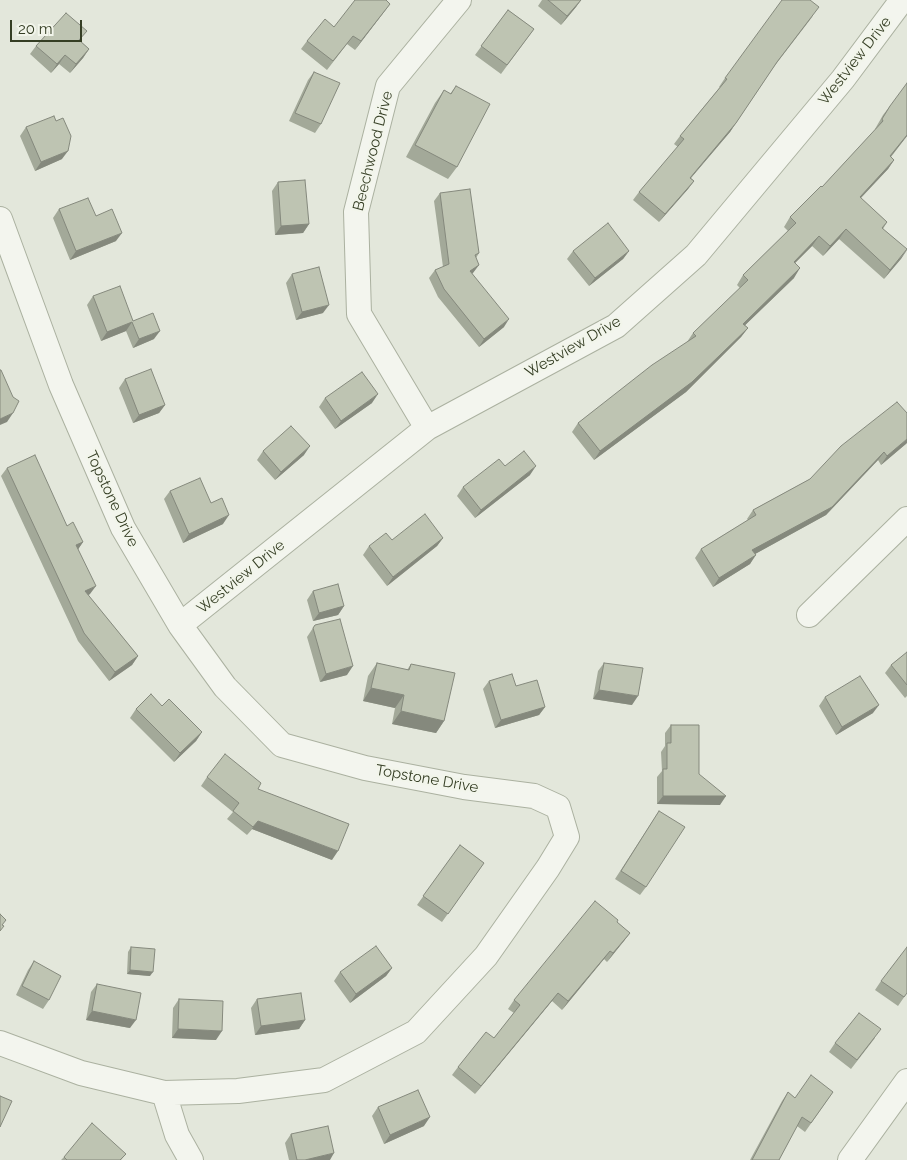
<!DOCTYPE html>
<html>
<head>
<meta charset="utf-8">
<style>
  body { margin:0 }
  #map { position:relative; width:907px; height:1160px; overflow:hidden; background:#e3e7db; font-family:Raleway,sans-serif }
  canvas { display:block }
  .scale { position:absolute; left:10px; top:20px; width:72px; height:22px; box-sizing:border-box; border:2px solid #353e24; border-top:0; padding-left:6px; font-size:15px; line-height:18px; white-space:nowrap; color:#353e24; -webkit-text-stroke:4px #f2f5eb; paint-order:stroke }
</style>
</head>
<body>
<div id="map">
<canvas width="907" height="1160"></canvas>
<div class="scale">20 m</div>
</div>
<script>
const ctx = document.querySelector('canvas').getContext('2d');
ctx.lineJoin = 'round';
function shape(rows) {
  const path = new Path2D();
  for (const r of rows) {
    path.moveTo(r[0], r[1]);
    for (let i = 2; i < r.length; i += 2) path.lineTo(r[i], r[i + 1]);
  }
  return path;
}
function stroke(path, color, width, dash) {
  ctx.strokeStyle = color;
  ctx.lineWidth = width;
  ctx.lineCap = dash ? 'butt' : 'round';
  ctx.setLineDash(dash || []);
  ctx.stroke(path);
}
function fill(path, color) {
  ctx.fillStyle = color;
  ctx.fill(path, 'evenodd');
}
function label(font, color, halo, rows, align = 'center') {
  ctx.font = font + ' Raleway,sans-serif';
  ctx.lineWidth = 5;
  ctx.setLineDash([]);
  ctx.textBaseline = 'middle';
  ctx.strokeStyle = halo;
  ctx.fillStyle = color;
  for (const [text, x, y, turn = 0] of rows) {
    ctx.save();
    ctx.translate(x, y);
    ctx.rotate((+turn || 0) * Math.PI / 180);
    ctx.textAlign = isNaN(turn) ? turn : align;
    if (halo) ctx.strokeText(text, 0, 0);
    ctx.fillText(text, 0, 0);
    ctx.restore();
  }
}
const minor = shape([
  [0,219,61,385,123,528,180,625,225,687,282,745,365,768,464,787,534,796,558,807,567,837,548,868,486,956,416,1032,324,1080,238,1091,164,1093,81,1073,0,1043],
  [427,428,359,314,356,212,388,86,459,0],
  [809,615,907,519],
  [180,625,427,428,616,326,696,255,843,79,902,0],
  [164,1093,177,1135,191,1160],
  [850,1160,907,1081]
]);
stroke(minor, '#abb1a0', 26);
stroke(minor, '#f3f5ee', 24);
fill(shape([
  [542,0,581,0,576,7,561,25,538,6],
  [390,4,355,50,347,44,327,70,301,49,307,41,334,27],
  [508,10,534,29,501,74,475,55],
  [813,16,773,68,730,132,691,178,694,181,688,189,659,222,633,200,639,192,678,147,674,144,680,136,720,87,719,87,725,78],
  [80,41,89,49,83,58,70,73,59,64,51,73,30,54,36,46],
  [314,72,321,124,315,133,289,121,308,80],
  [456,86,457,167,448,179,406,157,435,103,444,90,450,94],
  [890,106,907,136,891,157,894,160,888,169,861,198,887,222,883,229,907,250,884,279,839,239,823,256,812,246,795,263,794,278,745,325,748,328,741,337,686,392,594,460,572,432,578,423,687,342,693,333,740,288,737,285,743,275,788,231,784,227,790,217,822,187,876,129,875,129,883,115],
  [56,121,62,159,35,171,20,136,26,127],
  [278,182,309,224,303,233,275,235,272,191],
  [440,193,479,253,476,258,479,265,472,273,504,327,479,347,438,297,429,278,435,270,443,267,434,201],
  [59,209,96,216,116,241,70,260,53,218],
  [573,251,629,251,623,259,589,286,567,259],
  [292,274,323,313,296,320,286,283],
  [93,296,133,321,154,339,133,348,126,331,101,341,87,305],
  [125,379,165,405,159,413,133,423,119,388],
  [325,398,372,403,335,429,319,407],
  [907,443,881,465,878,460,826,515,755,554,750,564,713,587,695,558,701,549,748,520,747,519,753,510,810,479],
  [263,451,304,455,275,480,257,460],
  [505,466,530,475,475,518,457,496,463,487],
  [7,468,83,542,78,549,90,594,88,595,138,656,132,665,109,681,78,641,1,476],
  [170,491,223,524,183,543,164,499],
  [443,538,437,546,387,586,363,555,369,546,392,540],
  [313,591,344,606,338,615,313,621,307,600],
  [315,625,347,675,320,682,307,637],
  [907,652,907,696,905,698,885,673,891,665],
  [377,663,407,670,411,664,444,721,436,733,392,724,395,708,363,701,368,676],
  [604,663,632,705,593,699,598,671],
  [489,681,516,686,545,707,539,715,495,728,483,689],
  [825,697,873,713,836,735,819,706],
  [162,706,202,732,196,741,174,762,130,718,136,709],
  [671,725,699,774,720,805,657,804,657,777,662,771,661,752,665,746,665,733],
  [207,777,258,789,332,860,252,829,247,835,227,819,233,812,201,786],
  [659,811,646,887,640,895,615,879],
  [460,845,484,863,442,922,417,905],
  [617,922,630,933,607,962,604,959,562,1010,552,1001,475,1094,452,1075,458,1067,494,1038,514,1013,508,1009,514,1000],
  [131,947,150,976,127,974,128,952],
  [34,961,49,1000,43,1009,16,995,28,970],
  [392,968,386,976,350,1003,334,981,340,972],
  [881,981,907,993,898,1006,875,990],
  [97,984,130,1028,86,1020,91,992],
  [179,999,216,1040,172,1038,173,1008],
  [257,999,305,1020,299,1029,255,1035,251,1008],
  [875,1038,851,1069,829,1052,835,1043],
  [788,1092,795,1098,833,1092,805,1132,797,1126,779,1160,750,1160,782,1101],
  [378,1107,424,1126,384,1144,372,1116],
  [291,1134,330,1160,289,1160,285,1143],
  [126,1154,121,1160,61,1160,64,1157]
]), '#a3a999');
fill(shape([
  [581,0,576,7,561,25,567,16],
  [390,4,384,12,355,50,361,41],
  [89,49,83,58,70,73,76,64],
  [65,55,59,64,51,73,57,64],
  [736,123,730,132,684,186,690,178],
  [907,135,907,136,884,165,890,156],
  [68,151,62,159,35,171,41,162],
  [894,160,888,169,853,206,860,197],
  [694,181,688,189,659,222,665,214],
  [309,224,303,233,275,235,281,226],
  [846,229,839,239,823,256,830,246],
  [122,233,116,241,70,260,76,251],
  [819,236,812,246,787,271,794,262],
  [907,250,901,259,884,279,890,270],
  [629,251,623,259,589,286,595,278],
  [479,265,473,273,465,279,470,271],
  [800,268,794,278,737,333,743,324],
  [329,305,323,313,296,320,302,312],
  [509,319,504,327,479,347,484,339],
  [132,322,126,331,101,341,107,332],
  [748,328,741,337,686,392,594,460,600,451],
  [160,331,154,339,133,348,139,339],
  [378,394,372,403,335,429,341,421],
  [165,405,159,413,133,423,139,415],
  [13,413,7,422,0,425,0,419],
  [907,439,907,443,881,465,887,456],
  [310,446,304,455,275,480,281,472],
  [884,452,878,460,826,515,746,559,752,550],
  [536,466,530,475,475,518,481,510],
  [229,515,223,524,183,543,189,534],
  [443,538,437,546,387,586,393,577],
  [83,542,77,551,76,545],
  [756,555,750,564,713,587,719,578],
  [96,586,90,594,79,600,85,591],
  [344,606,338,615,313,621,319,613],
  [138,656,132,665,109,681,115,672],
  [353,666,347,675,320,682,326,674],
  [371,688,404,695,395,708,363,701],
  [599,690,638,696,632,705,593,699],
  [879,705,873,713,836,735,842,727],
  [545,707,539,715,495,728,501,720],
  [401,711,444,721,436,733,392,724],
  [202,732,196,741,174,762,180,753],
  [663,796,726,796,720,805,657,804],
  [258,821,338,851,332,860,252,829,247,835],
  [630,933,624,941,607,962,613,953],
  [610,951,604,959,562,1010,568,1001],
  [392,968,386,976,350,1003,356,994],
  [130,970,153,972,150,976,127,974],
  [558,993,552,1001,475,1094,481,1086],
  [92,1011,136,1020,130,1028,86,1020],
  [305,1020,299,1029,255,1035,261,1026],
  [178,1029,222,1031,216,1040,172,1038],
  [430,1117,424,1126,384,1144,390,1135],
  [334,1153,330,1160,305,1160]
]), '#85897d');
const building = shape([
  [355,0,386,0,390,4,361,41,353,36,333,61,307,41,325,19,334,27,355,0],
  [548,0,581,0,567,16,548,0],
  [782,0,810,0,819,7,777,62,736,123,690,178,694,181,665,214,639,192,684,139,680,136,727,79,725,78,782,0],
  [508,10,534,29,507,65,481,46,508,10],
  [66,13,87,31,79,40,89,49,76,64,65,55,57,64,36,46,66,13],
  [314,72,340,83,321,124,295,113,314,72],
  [907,83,907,135,890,156,894,160,860,197,887,222,882,228,907,249,890,270,846,229,830,246,819,236,794,262,800,268,743,324,748,328,692,382,600,451,578,423,652,365,696,336,693,333,748,280,743,275,796,223,790,217,821,186,822,187,883,121,882,119,890,106,907,83],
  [456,86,490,104,457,167,415,145,444,90,451,94,456,86],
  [54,116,56,121,63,118,71,136,68,151,41,162,26,127,54,116],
  [305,180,309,224,281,226,278,182,305,180],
  [470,189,479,253,475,255,479,265,470,271,509,319,484,339,444,289,435,270,449,264,440,193,470,189],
  [88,198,96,216,112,209,122,233,76,251,59,209,88,198],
  [608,223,629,251,595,278,573,251,608,223],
  [319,267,329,305,302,312,292,274,319,267],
  [120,286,133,321,153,313,160,331,139,339,132,322,107,332,93,296,120,286],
  [151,369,165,405,139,415,125,379,151,369],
  [0,370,1,370,13,397,19,401,13,413,0,419,0,370],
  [362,372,378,394,341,421,325,398,362,372],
  [897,402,907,413,907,439,887,456,884,452,832,507,752,550,756,555,719,578,701,549,756,515,753,510,810,479,841,446,897,402],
  [291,426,310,446,281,472,263,451,291,426],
  [524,451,536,466,481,510,463,487,499,459,505,466,524,451],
  [35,455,67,526,73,522,83,542,76,545,96,586,85,591,138,656,115,672,84,633,7,468,35,455],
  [200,478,211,503,222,498,229,515,189,534,170,491,200,478],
  [425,514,443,538,393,577,369,546,386,533,392,540,425,514],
  [338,584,344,606,319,613,313,591,338,584],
  [340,619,353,666,326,674,313,628,315,625,340,619],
  [907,652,907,685,891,665,907,652],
  [377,663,409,670,411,664,455,673,444,721,401,711,404,695,371,688,377,663],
  [604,663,643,668,638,696,599,690,604,663],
  [512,674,516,686,537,680,545,707,501,720,489,681,512,674],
  [860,676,879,705,842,727,825,697,860,676],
  [151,694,162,706,169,699,202,732,180,753,136,709,151,694],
  [671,725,699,725,699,774,726,796,663,796,663,769,667,769,667,743,671,743,671,725],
  [225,754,261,783,258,789,349,824,338,851,258,821,253,827,233,811,239,803,207,777,225,754],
  [659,811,685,827,646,887,621,871,659,811],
  [460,845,484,863,448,914,423,896,460,845],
  [595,901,618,920,617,922,630,933,613,953,610,951,568,1001,558,993,481,1086,458,1067,486,1032,494,1038,520,1005,514,1000,595,901],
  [0,914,6,920,2,925,4,926,0,931,0,914],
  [376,946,392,968,356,994,340,972,376,946],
  [131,947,155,949,153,972,130,970,131,947],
  [907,947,907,993,904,997,881,981,907,947],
  [34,961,61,976,49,1000,22,986,34,961],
  [97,984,141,993,136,1020,92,1011,97,984],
  [301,993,305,1020,261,1026,257,999,301,993],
  [179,999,223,1001,222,1031,178,1029,179,999],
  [859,1013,881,1029,857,1060,835,1043,859,1013],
  [811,1075,833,1092,811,1123,802,1117,779,1160,752,1160,788,1092,795,1098,811,1075],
  [418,1090,430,1117,390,1135,378,1107,418,1090],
  [0,1096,12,1101,0,1127,0,1096],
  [92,1123,126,1154,120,1160,67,1160,64,1157,92,1123],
  [328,1126,334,1153,305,1160,297,1160,291,1134,328,1126]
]);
fill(building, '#bec4b2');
stroke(building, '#85897d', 1);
label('15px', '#353e24', '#f2f5eb', [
  ["Westview Drive",855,61,-52],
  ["Beechwood Drive",373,151,-76],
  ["Westview Drive",573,347,-30],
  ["Topstone Drive",112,499,65],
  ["Westview Drive",241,577,-39],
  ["Topstone Drive",427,779,10]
]);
</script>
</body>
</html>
